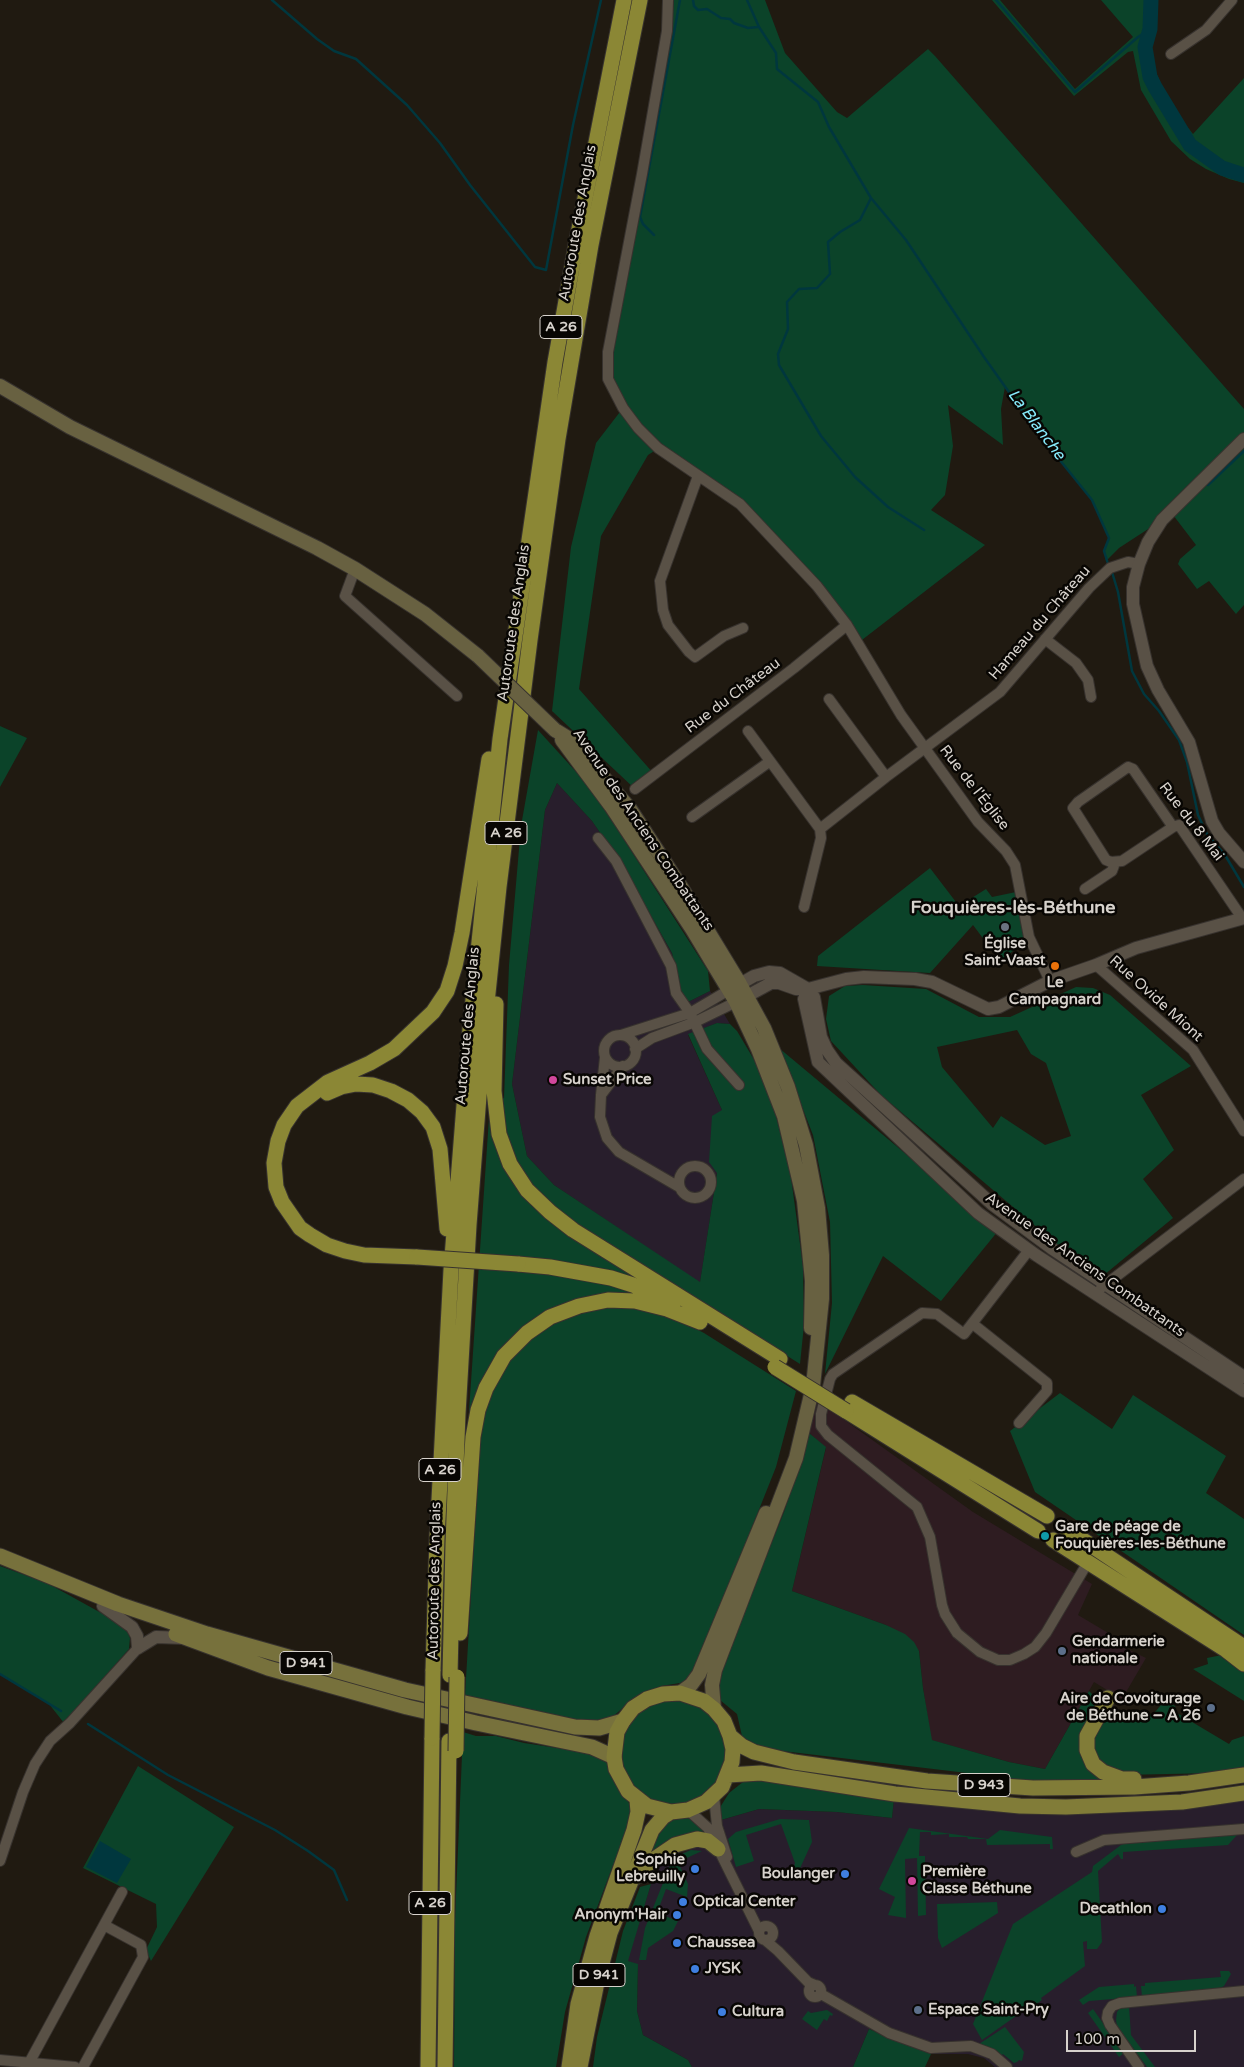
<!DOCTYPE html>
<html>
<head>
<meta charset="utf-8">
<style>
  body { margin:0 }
  #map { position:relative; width:1244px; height:2067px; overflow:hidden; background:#201a11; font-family:"Varela Round",sans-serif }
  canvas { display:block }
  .scale { position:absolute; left:1066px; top:2030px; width:130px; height:22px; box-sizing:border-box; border:2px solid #d7d2cc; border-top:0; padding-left:6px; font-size:15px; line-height:18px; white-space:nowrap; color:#d7d2cc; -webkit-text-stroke:4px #080603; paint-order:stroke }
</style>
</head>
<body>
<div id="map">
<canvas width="1244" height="2067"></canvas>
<div class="scale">100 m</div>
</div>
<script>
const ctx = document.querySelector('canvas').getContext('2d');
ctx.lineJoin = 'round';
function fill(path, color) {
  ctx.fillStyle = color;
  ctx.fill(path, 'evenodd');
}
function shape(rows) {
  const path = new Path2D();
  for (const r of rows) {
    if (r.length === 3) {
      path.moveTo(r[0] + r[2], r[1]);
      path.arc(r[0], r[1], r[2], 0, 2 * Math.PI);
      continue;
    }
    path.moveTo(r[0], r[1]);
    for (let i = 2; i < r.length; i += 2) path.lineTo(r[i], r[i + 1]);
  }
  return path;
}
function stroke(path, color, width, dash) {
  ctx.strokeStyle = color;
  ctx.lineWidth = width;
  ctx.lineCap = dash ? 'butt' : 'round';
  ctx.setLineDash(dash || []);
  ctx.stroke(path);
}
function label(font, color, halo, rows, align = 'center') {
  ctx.font = font + ' "Varela Round",sans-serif';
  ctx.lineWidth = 5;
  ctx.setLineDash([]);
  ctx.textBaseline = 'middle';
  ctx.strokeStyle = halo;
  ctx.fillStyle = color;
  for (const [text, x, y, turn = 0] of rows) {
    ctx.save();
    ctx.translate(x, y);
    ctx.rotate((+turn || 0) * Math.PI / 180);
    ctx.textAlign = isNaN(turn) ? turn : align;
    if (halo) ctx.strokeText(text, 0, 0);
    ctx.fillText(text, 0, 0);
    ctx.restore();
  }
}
fill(shape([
  [557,783,592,821,621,863,672,953,681,991,688,1002,710,991,730,1024,717,1023,688,1035,722,1110,717,1173,700,1283,554,1185,527,1156,512,1084,545,810],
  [894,1799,931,1805,1244,1799,1244,2067,995,2067,984,2058,968,2054,931,2054,869,2029,853,2067,692,2067,688,2060,643,2035,637,2011,638,1965,627,1961,651,1884,660,1865,670,1858,704,1844,721,1820,759,1809,837,1812,892,1818]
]), '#281e2c');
fill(shape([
  [814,1402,836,1414,973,1512,1092,1584,1078,1615,1120,1640,1121,1646,1146,1658,1122,1699,1094,1682,1045,1769,1009,1762,931,1740,923,1688,919,1651,886,1625,792,1591,826,1448,809,1433]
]), '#2e1c21');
fill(shape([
  [668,0,765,0,785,53,837,112,847,118,928,49,935,56,1244,409,1244,605,1236,614,1209,581,1197,589,1178,564,1180,559,1196,545,1170,511,1162,520,1119,548,1106,561,1104,551,1109,538,1092,500,1041,437,1005,387,1001,409,1003,445,948,405,953,446,945,495,931,510,985,545,858,643,847,625,740,504,659,448,648,455,601,536,579,689,654,774,635,789,552,711,571,547,596,443,623,408,608,379],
  [992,0,1000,0,1075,89,1133,37,1101,0,1154,0,1151,41,1153,65,1161,84,1178,115,1193,134,1244,78,1244,183,1229,179,1206,169,1190,159,1171,141,1141,90,1133,51,1128,52,1074,96],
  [0,726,27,738,0,787],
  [538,730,589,786,621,835,708,971,710,991,688,1002,681,991,672,953,621,863,592,821,557,783,545,810,512,1084,527,1156,554,1185,700,1282,717,1173,709,1162,712,1116,722,1110,688,1034,717,1023,730,1024,737,1031,756,1063,775,1112,790,1170,803,1266,804,1325,800,1364,645,1266,671,1316,704,1333,796,1391,776,1467,703,1650,688,1680,680,1683,661,1686,645,1693,632,1700,610,1719,593,1723,465,1695,481,1425,469,1411,490,1103,504,1098,509,965,521,826],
  [930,868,959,906,986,889,992,897,1016,892,1026,941,1000,961,973,925,930,973,817,966,818,956],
  [863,985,926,989,979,1017,1010,1017,1076,987,1093,988,1110,995,1191,1066,1141,1095,1174,1150,1143,1179,1173,1218,1104,1275,1065,1251,881,1095,831,1041,826,1019,829,996,845,986],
  [1017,1030,1031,1054,1046,1063,1071,1136,1045,1145,1001,1116,993,1128,942,1067,937,1047],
  [779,1048,998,1231,941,1301,883,1256,825,1374,832,1303,830,1222,813,1135],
  [1060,1393,1112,1429,1133,1395,1226,1456,1206,1493,1244,1519,1244,1635,1035,1492,1010,1431],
  [809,1433,826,1447,792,1591,886,1625,905,1634,914,1642,919,1651,923,1688,932,1740,1009,1762,1045,1769,1089,1691,1094,1696,1096,1702,1095,1709,1087,1720,1097,1775,1106,1783,1011,1782,1009,1778,774,1750,751,1745,742,1736,737,1714,720,1700,718,1689,719,1674,784,1512],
  [0,1566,47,1583,112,1619,126,1628,130,1638,129,1649,64,1723,49,1704,0,1674],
  [1222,1655,1244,1670,1244,1701,1193,1669,1208,1664,1207,1658],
  [674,1752,53],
  [1165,1700,1175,1706,1177,1713,1229,1744,1232,1740,1244,1736,1244,1769,1216,1773,1120,1775,1094,1757,1091,1735,1110,1708,1115,1708,1130,1715,1149,1715,1156,1711],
  [463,1732,476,1736,496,1736,524,1743,571,1750,590,1751,602,1757,611,1767,621,1790,629,1803,632,1816,628,1834,612,1868,586,1937,565,2012,556,2067,454,2067,455,1919],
  [138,1766,234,1827,151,1961,146,1950,157,1927,156,1904,83,1868],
  [752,1780,771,1780,894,1799,892,1818,837,1812,759,1809,721,1820,719,1809,729,1793,743,1782],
  [678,1817,686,1817,698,1824,709,1838,647,1860,660,1826],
  [780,1819,809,1820,812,1842,797,1875,794,1866,795,1863,781,1824,746,1835,754,1861,736,1867,728,1839,736,1832],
  [909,1828,988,1839,1000,1830,1052,1837,1053,1849,1050,1849,1050,1844,987,1845,986,1839,968,1839,967,1837,949,1837,949,1834,931,1835,931,1832,920,1832,919,1856,925,1856,926,1915,918,1916,917,1858,905,1859,906,1918,888,1915,895,1897,879,1889],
  [1238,1834,1228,1845,1123,1852,1123,1859,1121,1859,1118,1854,1098,1871,1102,1942,1097,1949,1087,1949,1087,1941,1083,1942,1085,1966,1041,1998,1042,2000,1035,2005,1033,2004,982,2040,973,2024,1013,1924,1092,1872,1093,1866,1121,1845,1130,1842],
  [691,1850,702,1851,678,1862,688,1884,687,1897,666,1889,657,1913,678,1921,673,1931,648,1948,646,1960,639,1960,645,1928,673,1858],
  [651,1884,628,1961,638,1964,637,2011,643,2035,688,2060,692,2067,593,2067,597,2037,623,1931,640,1887],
  [997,1902,998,1913,942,1948,938,1938,937,1904],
  [1220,1971,1229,1971,1231,1974,1224,1986,1220,1988,1142,1997,1141,1986,1145,1986,1145,1983,1221,1977],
  [1134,1984,1134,1987,1136,1986,1137,1997,1089,2001,1083,2005,1079,2000,1099,1987],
  [1129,2006,1131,2035,1155,2067,1147,2067,1117,2026,1116,2020,1117,2012,1120,2008],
  [1093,2009,1124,2053,1119,2057,1088,2013],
  [827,2010,833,2014,832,2016,830,2015,827,2021,824,2019,817,2030,802,2019,808,2011,811,2013],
  [1005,2027,1024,2052,1022,2061,1019,2060,1017,2062,1014,2063,1003,2054,1001,2056,992,2049,979,2044],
  [869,2029,894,2040,928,2052,931,2054,925,2067,853,2067]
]), '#0b4329');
fill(shape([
  [100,1841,131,1859,117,1883,86,1867]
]), '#00373e');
stroke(shape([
  [272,0,317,39,334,51,356,59,407,105,440,143,470,185,535,267,546,270,573,125,601,0],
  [693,0,694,6,698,10,707,9,721,18,730,19,734,23,748,28,758,27],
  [747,0,759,27,776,53,777,69,818,102,829,127,871,198,906,240,984,357,1038,433,1092,500,1109,538,1104,551,1109,567],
  [996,0,1075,92,1138,37,1150,29],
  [871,198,860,220,840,232,828,242,830,274,817,288,799,289,787,302,788,329,778,354,779,365,821,436,855,477,888,507,924,530],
  [654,235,643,224,640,217,680,0],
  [1208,485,1244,451],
  [1112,572,1118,592,1132,671,1144,694,1159,711,1179,740,1187,762,1198,815,1207,834,1225,855,1244,887],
  [0,1674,61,1711],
  [88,1724,168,1775,275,1830,308,1851,334,1870,347,1900]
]), '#00373e', 2.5);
stroke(shape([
  [1151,0,1150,29,1145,47,1150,77,1155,87,1190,145,1222,168,1244,175]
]), '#00373e', 15);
const minor = shape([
  [668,0,667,31,642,174,608,352,608,379,623,408,638,428,658,448,740,504,817,586,847,625,901,715,978,822,1006,851,1015,865,1029,937,1050,981],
  [1171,54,1206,30,1232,0],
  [698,476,660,581,663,610,668,625,689,652,695,657,724,636,743,628],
  [355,569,345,596,457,696],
  [1045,639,1076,663,1088,680,1091,697],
  [829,699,886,777],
  [748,731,820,829,821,838,804,907],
  [1128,767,1133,769,1173,827,1122,861,1111,862,1106,860,1073,808,1078,802,1128,767],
  [635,789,794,668,847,625],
  [692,817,769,762],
  [1173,827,1179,825,1242,918],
  [820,829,886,777,1000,692,1089,588,1110,568,1128,562,1139,564],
  [598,838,616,861,671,966,676,993,690,1013,707,1049,739,1085],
  [1085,889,1112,871,1115,863],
  [1096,965,1193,1050,1244,1131],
  [621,1035,690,1013,729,990],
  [620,1051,16],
  [635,1049,652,1038,695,1022,736,1002],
  [605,1057,601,1095,623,1066],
  [601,1095,600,1117,607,1138,619,1152,679,1187],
  [695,1182,16],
  [1029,1250,964,1334,937,1314,922,1313,833,1374,830,1379,821,1414,821,1426,828,1435,917,1507,930,1537,942,1605,945,1614,957,1633,980,1652,998,1660,1010,1660,1024,1654,1035,1647,1046,1633,1088,1562],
  [1101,1288,1244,1179],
  [973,1324,1047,1383,1047,1391,1019,1423],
  [714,1796,717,1826,727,1857],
  [688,1810,708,1828,759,1931],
  [1076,1852,1104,1840,1244,1829],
  [0,1861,23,1792,35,1764,50,1741,70,1723,138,1648],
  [104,1925,122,1892],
  [766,1933,7],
  [765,1940,778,1951,808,1982,815,1985],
  [815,1991,6],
  [821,1994,889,2033,931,2048,971,2046,992,2054,1007,2067],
  [0,2060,75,2067],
  [29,2063,104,1925,141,1945,143,1957,83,2067],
  [1139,2067,1110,2025,1107,2018,1108,2012,1112,2006,1120,2003,1244,1991]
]);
const tertiary = shape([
  [1244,439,1162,520,1148,542,1139,564,1133,587,1133,604,1147,666,1158,690,1189,742,1212,821,1219,833,1244,862],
  [733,988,754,976,769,972,780,973,808,989,814,997,821,1037,827,1050,836,1063,993,1205,1051,1248,1244,1377],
  [808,989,804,999,818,1062,978,1213,1036,1255,1244,1391],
  [738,1001,771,983,779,983,796,989,808,989,846,979,864,977,915,979,932,982,988,1009,999,1007,1050,981,1096,965,1136,948,1244,918],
  [103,1606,132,1627,137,1636,138,1648],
  [138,1648,156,1637,184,1638]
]);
const secondary = shape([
  [0,386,70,427,317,548,355,569,425,614,478,656],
  [555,730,568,738,580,749,630,809,681,887,740,984,764,1028,788,1087,806,1145,818,1208,822,1255,822,1299,813,1386,796,1458,715,1670,712,1685,714,1709],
  [562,740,611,806,692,929,736,1002,758,1049,784,1116,804,1201,812,1281,811,1328],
  [680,1693,691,1685,699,1674,766,1513]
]);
const primary = shape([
  [0,1556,118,1604,207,1634,405,1690,575,1727,599,1728,623,1721],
  [176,1634,268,1668,407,1707,476,1723,592,1747,614,1757]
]);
const trunk = shape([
  [1108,1698,1087,1736,1087,1750,1093,1764,1103,1772,1122,1779,1134,1779],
  [730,1736,733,1749,732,1762,722,1787,706,1802,688,1810,671,1812,647,1806,628,1791,616,1769,614,1757,617,1732,623,1721,633,1708,647,1699,663,1694,680,1693,704,1701,714,1709,724,1721,730,1736,742,1746,754,1752,794,1762,927,1781,1033,1788,1134,1787,1189,1783,1244,1775],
  [728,1775,761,1773,895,1794,1020,1806,1066,1807,1182,1802,1244,1793],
  [636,1877,650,1862,675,1845,697,1839,708,1841,718,1849],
  [569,2067,578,2004,597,1936,634,1830,638,1812,637,1800],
  [580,2067,597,1982,610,1933,652,1830,663,1817,671,1812]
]);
const motorway = shape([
  [496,1004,494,1091,499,1134,510,1164,527,1190,550,1212,573,1230,780,1359],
  [327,1093,341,1087,356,1084,373,1085,391,1091,408,1100,422,1112,433,1127,440,1149,447,1229],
  [417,1257,364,1255,345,1251,327,1245,310,1235,300,1228,282,1202,276,1187,274,1163,278,1141,284,1125,297,1106,328,1082,370,1063,394,1049,433,1012,447,991,455,966,462,933,489,759],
  [518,1264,550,1267,611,1278,633,1285,673,1304],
  [852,1402,1047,1516],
  [846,1411,1038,1531],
  [1062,1526,1244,1647],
  [1053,1540,1226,1650,1244,1664],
  [460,1633,473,1437,478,1410,486,1388,504,1356,527,1333,550,1317,579,1306,608,1300,635,1301,667,1309,700,1322],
  [433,1671,437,1538,451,1270,470,1029,500,739,555,362,577,239,624,0],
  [450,1675,453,1544,458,1414,469,1225,484,1032,499,887,530,640,558,439,591,245,640,0],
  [428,2067,432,1738],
  [445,2067,449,1741]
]);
stroke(minor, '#37322e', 12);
stroke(tertiary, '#37322e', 14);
stroke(secondary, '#37322e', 16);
stroke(primary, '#37322e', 17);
stroke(trunk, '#37322e', 17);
stroke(motorway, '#37322e', 17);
stroke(minor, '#595146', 10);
stroke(tertiary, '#595146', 12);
stroke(secondary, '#686141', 14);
stroke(primary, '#77713c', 15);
stroke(trunk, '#817c38', 15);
stroke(motorway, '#8b8735', 15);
const secondaryBridge = shape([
  [478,656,555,730]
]);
const motorwayBridge = shape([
  [417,1257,518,1264],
  [775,1367,846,1411],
  [432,1738,433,1671],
  [456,1751,457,1677]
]);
stroke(secondaryBridge, '#37322e', 16, []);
stroke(motorwayBridge, '#37322e', 17, []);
stroke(secondaryBridge, '#686141', 14);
stroke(motorwayBridge, '#8b8735', 15);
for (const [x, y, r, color] of [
  [1005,927,5,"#6b7280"],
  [1055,966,5,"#e8710a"],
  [553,1080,5,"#d1479c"],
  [1045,1536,5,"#0f9aa8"],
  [1062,1651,5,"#5c6f8a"],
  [1211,1708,5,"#5c6f8a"],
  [695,1869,5,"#3f7fe0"],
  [845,1874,5,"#3f7fe0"],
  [912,1881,5,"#d1479c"],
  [683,1902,5,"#3f7fe0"],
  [1162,1909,5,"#3f7fe0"],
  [677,1915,5,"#3f7fe0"],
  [677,1943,5,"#3f7fe0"],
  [695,1969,5,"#3f7fe0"],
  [918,2010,5,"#5c6f8a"],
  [722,2012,5,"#3f7fe0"]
]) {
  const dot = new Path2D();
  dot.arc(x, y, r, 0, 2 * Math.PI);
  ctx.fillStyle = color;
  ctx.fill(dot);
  stroke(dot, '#080603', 2);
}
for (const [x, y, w] of [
  [561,327,42],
  [506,833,42],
  [440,1470,42],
  [306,1663,52],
  [984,1785,52],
  [430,1903,42],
  [599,1975,52]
]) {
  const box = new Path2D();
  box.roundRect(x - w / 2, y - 11.5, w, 23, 4);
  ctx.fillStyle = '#080603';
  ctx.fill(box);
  stroke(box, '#d7d2cc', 1);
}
label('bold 14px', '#d7d2cc', null, [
  ["A 26",561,327],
  ["A 26",506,833],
  ["A 26",440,1470],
  ["D 941",306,1663],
  ["D 943",984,1785],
  ["A 26",430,1903],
  ["D 941",599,1975]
]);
label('15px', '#d7d2cc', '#080603', [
  ["Autoroute des Anglais",578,223,-80],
  ["Autoroute des Anglais",514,623,-82],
  ["Hameau du Château",1040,623,-49],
  ["Rue du Château",733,696,-37],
  ["Rue de l'Église",974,788,52],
  ["Rue du 8 Mai",1191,822,52],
  ["Avenue des Anciens Combattants",643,830,56],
  ["Rue Ovide Miont",1156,999,42],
  ["Autoroute des Anglais",468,1026,-85],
  ["Avenue des Anciens Combattants",1085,1265,35],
  ["Autoroute des Anglais",435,1581,-89]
]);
label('bold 15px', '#d7d2cc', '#080603', [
  ["Église",1005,944,"center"],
  ["Saint-Vaast",1005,961,"center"],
  ["Le",1055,983,"center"],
  ["Campagnard",1055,1000,"center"],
  ["Sunset Price",563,1080],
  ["Gare de péage de",1055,1527],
  ["Fouquières-les-Béthune",1055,1544],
  ["Gendarmerie",1072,1642],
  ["nationale",1072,1659],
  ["Aire de Covoiturage",1201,1699,"right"],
  ["de Béthune − A 26",1201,1716,"right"],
  ["Sophie",685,1860,"right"],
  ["Lebreuilly",685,1877,"right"],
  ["Première",922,1872],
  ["Classe Béthune",922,1889],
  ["Boulanger",835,1874,"right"],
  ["Optical Center",693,1902],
  ["Decathlon",1152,1909,"right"],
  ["Anonym'Hair",667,1915,"right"],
  ["Chaussea",687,1943],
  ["JYSK",705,1969],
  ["Espace Saint-Pry",928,2010],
  ["Cultura",732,2012]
], 'left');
label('italic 16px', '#87ebfc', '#080603', [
  ["La Blanche",1036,425,53]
]);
label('bold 18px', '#d7d2cc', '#080603', [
  ["Fouquières-lès-Béthune",1013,908]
]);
</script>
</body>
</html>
